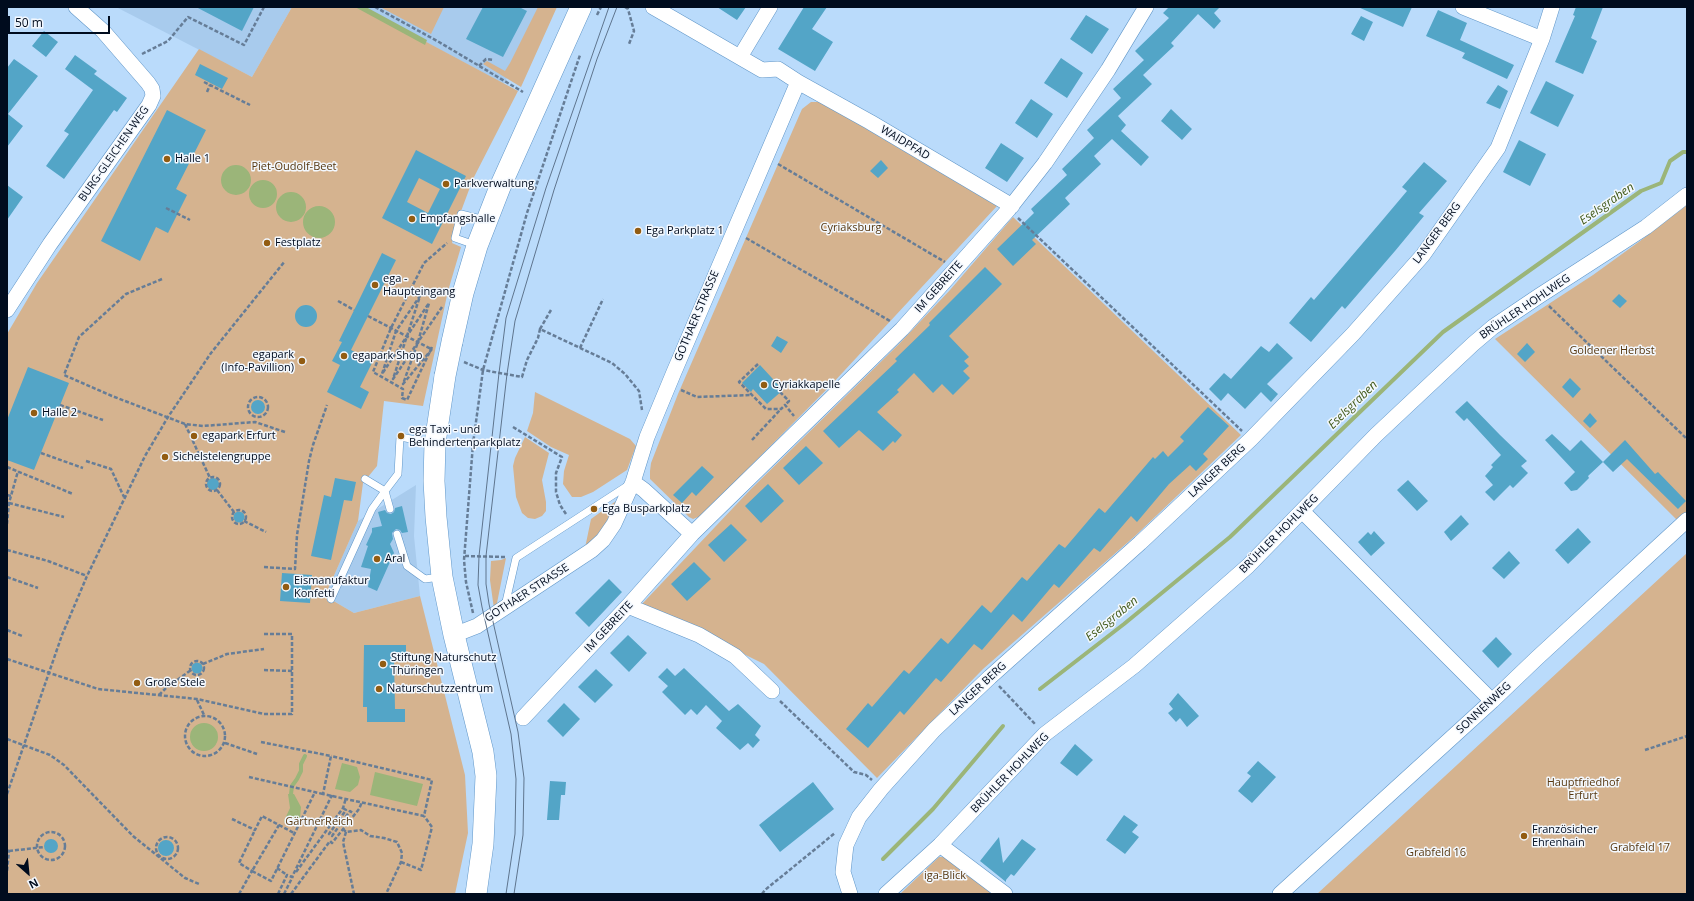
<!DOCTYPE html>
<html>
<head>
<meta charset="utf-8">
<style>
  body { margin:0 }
  #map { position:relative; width:1694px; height:901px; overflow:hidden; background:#badbfb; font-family:"Open Sans",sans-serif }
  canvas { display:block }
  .frame { position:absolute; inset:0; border:8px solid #000c1e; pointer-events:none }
  .north { position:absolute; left:8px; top:853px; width:40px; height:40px; -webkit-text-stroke:3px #f3f8fe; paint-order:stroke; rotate:153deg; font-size:11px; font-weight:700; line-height:16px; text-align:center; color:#000c1e }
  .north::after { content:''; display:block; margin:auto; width:14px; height:18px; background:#000c1e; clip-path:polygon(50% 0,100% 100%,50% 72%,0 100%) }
  .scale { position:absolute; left:8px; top:16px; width:102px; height:18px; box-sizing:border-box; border:2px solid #000c1e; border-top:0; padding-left:5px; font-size:12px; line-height:14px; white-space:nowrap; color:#000c1e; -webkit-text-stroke:3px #f3f8fe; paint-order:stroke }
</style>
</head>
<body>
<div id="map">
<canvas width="1694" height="901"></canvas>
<div class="frame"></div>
<div class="north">N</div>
<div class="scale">50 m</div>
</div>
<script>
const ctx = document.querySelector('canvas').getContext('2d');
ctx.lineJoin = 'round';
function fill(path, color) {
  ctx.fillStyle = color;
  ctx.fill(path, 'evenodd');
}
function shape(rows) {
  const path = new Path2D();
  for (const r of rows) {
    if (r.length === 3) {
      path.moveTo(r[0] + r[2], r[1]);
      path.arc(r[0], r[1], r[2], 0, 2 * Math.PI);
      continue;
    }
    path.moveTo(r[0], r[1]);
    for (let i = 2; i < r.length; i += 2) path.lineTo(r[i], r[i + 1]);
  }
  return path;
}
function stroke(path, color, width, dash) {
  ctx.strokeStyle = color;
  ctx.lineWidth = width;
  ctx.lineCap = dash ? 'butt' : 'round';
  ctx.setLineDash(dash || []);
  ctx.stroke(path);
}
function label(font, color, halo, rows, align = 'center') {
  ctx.font = font + ' "Open Sans",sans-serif';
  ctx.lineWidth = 3;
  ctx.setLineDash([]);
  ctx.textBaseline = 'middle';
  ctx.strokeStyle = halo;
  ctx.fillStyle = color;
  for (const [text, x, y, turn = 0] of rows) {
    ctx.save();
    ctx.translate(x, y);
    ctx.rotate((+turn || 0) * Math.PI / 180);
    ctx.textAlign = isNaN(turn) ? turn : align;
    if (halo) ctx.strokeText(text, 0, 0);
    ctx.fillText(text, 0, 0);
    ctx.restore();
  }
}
fill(shape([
  [116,7,292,7,252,77],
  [361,7,542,7,504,84],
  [416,485,414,536,420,596,354,613,325,596,358,521]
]), '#a8cbed');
fill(shape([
  [292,7,361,7,518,91,473,179,460,214,452,243,461,247,448,291,423,406,384,401,377,466,363,483,358,521,325,596,354,613,420,596,465,775,468,833,455,894,7,894,7,334,37,283,199,49,252,77],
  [380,7,444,7,431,34],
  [538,7,557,7,521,87,483,64,487,61,505,71,510,63],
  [811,102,821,102,997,206,832,384,701,516,693,519,689,517,650,479,650,471,651,463,678,394,802,109],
  [1687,205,1687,512,1678,521,1495,339,1593,275,1640,241],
  [1013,217,1241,435,1135,536,983,669,877,778,764,664,642,604,751,489,899,344,950,290],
  [535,392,630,439,636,446,627,470,593,492,581,497,572,497,563,484,564,471,569,455,551,447,527,431,533,413],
  [525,437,549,453,542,480,546,502,546,511,542,516,535,519,528,518,522,513,516,497,513,466,515,458],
  [616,501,604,528,585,548,591,519],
  [1687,553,1687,894,1317,894],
  [506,558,497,603,494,609,490,580,491,561,501,560],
  [939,857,948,857,996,894,900,894]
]), '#d5b38f');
fill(shape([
  [355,7,366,7,427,40,425,45],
  [236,180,15],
  [263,194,14],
  [291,207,15],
  [319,222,16],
  [204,737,14],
  [342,763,357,767,360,777,358,785,350,792,335,789],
  [375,772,423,784,417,806,370,795],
  [288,794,294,794,301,807,300,818,290,824,285,823,284,821,290,808]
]), '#9bb579');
stroke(shape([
  [1040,689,1124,624,1230,537,1443,332,1641,191,1661,183,1670,161,1683,152,1687,152],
  [291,794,292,786,297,779,301,771,301,764,305,756],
  [883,859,933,809,1003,726]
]), '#9bb579', 4);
fill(shape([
  [196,7,254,7,242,31],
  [483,7,519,7,527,11,503,57,466,39],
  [717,7,746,7,737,20],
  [804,7,827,7,812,29,833,42,815,71,778,49],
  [1169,7,1220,7,1214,13,1221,21,1214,29,1198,14,1171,43,1174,46,1143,75,1152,84,1118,116,1126,125,1121,131,1149,157,1141,166,1112,139,1094,156,1101,164,1065,198,1070,204,1032,240,1036,244,1013,266,997,249,1034,213,1031,209,1067,175,1062,169,1094,138,1087,130,1121,98,1113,89,1144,60,1135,51,1169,18,1163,13],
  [1358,7,1412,7,1403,27],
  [1576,7,1603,7,1591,38,1597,41,1583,74,1555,62,1575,16,1573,15],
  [1438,10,1467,23,1460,40,1514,65,1507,79,1462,58,1465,53,1426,36],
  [1086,15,1109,29,1092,54,1070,39],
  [1361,16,1373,22,1364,41,1351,34],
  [44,31,58,42,46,57,32,46],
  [75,55,97,71,94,74,127,98,117,112,114,110,64,179,46,166,69,134,64,131,93,90,65,69],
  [1061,58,1083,73,1067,98,1044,83],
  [14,59,38,76,8,114,23,126,7,147,7,68],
  [200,64,228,78,222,89,195,75],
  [1546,81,1574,95,1558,127,1530,113],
  [1498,85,1508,91,1500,109,1486,103],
  [1031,99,1053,114,1037,138,1015,123],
  [1171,109,1192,129,1182,140,1161,121],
  [167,110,206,130,176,189,187,195,168,233,156,227,140,261,101,241],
  [1519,140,1546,154,1530,186,1503,172],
  [1001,143,1024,158,1007,182,985,168],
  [416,150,466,176,432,244,382,218],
  [419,178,440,189,428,213,407,202],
  [881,160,888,168,878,178,870,171],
  [1424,162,1447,181,1419,213,1424,216,1395,251,1345,309,1342,306,1311,342,1289,323,1311,297,1314,300,1380,223,1407,191,1402,187],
  [7,185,23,197,7,220],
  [382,253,396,260,351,350,373,361,360,387,369,392,361,409,327,392,340,365,332,361,342,342,339,341],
  [985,267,1002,284,949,336,969,357,964,361,969,366,963,371,970,378,953,395,942,384,933,393,914,373,897,390,899,392,877,412,902,435,895,443,893,441,883,451,859,430,839,448,823,431,897,361,895,359,930,325,929,323],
  [1619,294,1627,301,1620,308,1612,301],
  [306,316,11],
  [777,336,788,342,781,353,771,346],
  [1277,343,1293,358,1267,384,1278,394,1271,402,1261,392,1245,409,1228,393,1221,401,1209,389,1224,373,1231,379,1261,346,1269,352],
  [1527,343,1535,352,1525,362,1517,354],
  [760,365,783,390,767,404,753,389,751,392,742,383],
  [28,367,69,383,34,470,7,460,7,420],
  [1570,378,1581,389,1573,398,1562,387],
  [258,407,7],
  [1467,401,1500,435,1527,461,1521,466,1528,473,1513,488,1510,485,1494,501,1485,492,1493,485,1485,476,1493,467,1491,465,1501,455,1467,418,1464,421,1455,412],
  [1208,407,1229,426,1203,454,1208,459,1196,471,1190,465,1169,484,1137,522,1131,516,1100,552,1094,548,1059,588,1054,584,1022,622,1013,614,982,650,974,644,941,682,936,678,904,715,900,711,868,748,846,729,868,703,872,707,904,670,909,674,941,638,948,644,982,605,991,613,1022,577,1027,581,1059,544,1065,548,1099,508,1105,513,1153,457,1155,459,1163,451,1168,457,1184,441,1180,437],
  [1590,413,1597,421,1590,428,1583,421],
  [1552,434,1570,451,1581,440,1603,462,1588,476,1589,478,1577,490,1571,491,1564,483,1575,472,1545,440],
  [1625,440,1655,474,1658,472,1686,501,1678,509,1627,459,1613,472,1603,462],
  [806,446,823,463,799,485,783,468],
  [702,466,714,477,696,496,692,492,682,503,673,495],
  [335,478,356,482,352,501,344,500,331,560,311,556,324,495,331,497],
  [213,484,6],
  [1408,480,1428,501,1417,511,1397,490],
  [768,484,784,501,761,523,745,506],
  [402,506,408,532,402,533,400,530,396,529,392,533,393,539,390,544,394,553,377,591,368,587,371,569,361,567,368,546,366,545,372,532,372,528,382,526,378,512,385,510,387,513,391,514,394,512,395,508],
  [239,517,5.5],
  [1461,515,1469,524,1451,541,1444,532],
  [731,524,747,540,724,562,708,545],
  [1578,528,1591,542,1568,564,1555,550],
  [1374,531,1385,543,1371,556,1358,542,1368,532,1371,535],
  [1509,551,1520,563,1504,579,1492,568],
  [694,562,711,579,687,601,671,584],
  [282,573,312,575,310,603,280,601],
  [609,579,622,592,589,627,575,613],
  [628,635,647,653,629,672,610,653],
  [1496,637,1512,654,1498,668,1482,651],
  [364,645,406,645,406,658,394,658,395,709,405,709,405,722,367,722,367,707,363,707],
  [197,668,5.5],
  [667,668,675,676,684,668,729,711,738,704,761,726,755,735,760,740,753,748,748,743,740,750,716,728,722,721,706,705,697,715,691,709,685,715,662,692,668,686,658,677],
  [596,669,613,685,595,703,578,687],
  [1178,693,1199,716,1187,727,1180,718,1176,722,1168,713,1173,709,1169,704],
  [564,703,580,719,563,737,547,721],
  [1075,744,1093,760,1077,776,1060,763],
  [1258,761,1276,777,1252,803,1238,791,1251,776,1247,773],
  [550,781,566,782,565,795,561,795,559,820,547,820],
  [813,782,834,809,780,852,759,825],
  [1124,815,1138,825,1132,832,1139,837,1125,854,1106,840],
  [999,837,1003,863,1022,839,1036,849,1014,876,1011,874,1006,880,1006,882,980,861],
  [51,846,7],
  [166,848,8]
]), '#53a5c7');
const service = shape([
  [475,245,455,238,461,214,485,220],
  [390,509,385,491,398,474,400,437,433,443],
  [397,534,407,566,425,579,440,577],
  [331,599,372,509,385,491,365,479],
  [505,606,516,558,630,484]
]);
const minor = shape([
  [1463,7,1542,39],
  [740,57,770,7],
  [798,82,870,122,1012,206],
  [7,310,50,244,149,105,153,96,152,89,148,83,103,31,76,7],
  [633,482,644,490,692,534],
  [1302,511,1492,701],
  [628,606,699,635,735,656,772,691],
  [454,635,477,626,592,550,603,540,614,524,633,482,647,437,674,372,798,82,778,69,762,70,653,7],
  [523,718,628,606,692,534,902,329,1009,209,1045,163,1108,70,1146,7],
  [940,845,1005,894],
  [850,894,843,872,846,845,859,817,881,789,934,730,990,677,1140,543,1251,439,1353,334,1423,255,1498,148,1542,39,1552,7],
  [886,894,940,845,1045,734,1134,666,1248,566,1376,435,1473,344,1493,327,1539,296,1646,227,1687,195],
  [1280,894,1492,701,1537,658,1687,520]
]);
const secondary = shape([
  [452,342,463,293,477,246,500,187,581,7],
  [445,376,435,443,434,481,436,517,442,577,454,635,483,752,486,776,483,844,476,894]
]);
stroke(service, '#6096c8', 8);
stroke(minor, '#6096c8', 16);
stroke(secondary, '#6096c8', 22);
stroke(shape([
  [375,7,439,42,523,92],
  [625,7,628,9,634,31,629,44],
  [597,15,601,7],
  [142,54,168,41,188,17,244,45,264,7],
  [479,66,486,59,494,60],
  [204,82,250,105],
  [207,92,210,85],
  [778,164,945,262],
  [166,208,190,220],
  [1018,218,1242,431],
  [746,238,890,321],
  [162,279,126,294,79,337,64,375,112,396,185,424,203,426,255,422,285,432],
  [338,301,354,310],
  [1549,306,1687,439],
  [551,310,540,329,612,363,625,374,639,391,642,410],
  [368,316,431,349],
  [432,347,407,400,402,398,403,389,373,372,391,328,424,263,447,243],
  [580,348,603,299],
  [432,349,403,384,418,342,429,303,407,336,382,374,396,331,420,296,407,336,393,379,418,342,442,307],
  [464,362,483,370,522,377,527,360,538,338,540,329],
  [758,364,739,382,766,409,781,409,785,405,794,416],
  [681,390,697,397,751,395],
  [780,392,789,401,785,405],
  [258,407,10],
  [60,405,103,420],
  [185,424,210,478],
  [513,427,562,457,556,473,556,492,560,505,566,514],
  [752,440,780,410],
  [41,453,83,468],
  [86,461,111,469,124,497],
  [7,467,73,494],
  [213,484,7],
  [217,490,234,512],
  [7,495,11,496],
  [9,503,64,517],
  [239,517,7],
  [244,521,266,532],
  [7,524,9,503,18,471],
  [7,550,48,561,87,576],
  [465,556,506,557],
  [264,567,295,569,297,535,309,461,313,445,327,405],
  [7,577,38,588],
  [473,613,466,582,464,560,473,444,483,370,527,213,580,55],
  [7,630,22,636],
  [7,659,98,689,197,699,264,714,292,714,292,634,264,634],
  [197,668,7],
  [203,664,227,654,264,649],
  [264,670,292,671],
  [999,686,1035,724],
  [159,695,166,688,191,670],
  [197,700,204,715],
  [780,701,854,772,866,775,872,780],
  [205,736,20],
  [7,739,50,755,64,765,133,836,185,878,199,884],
  [261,742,331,756,323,794,424,816,432,780,331,756],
  [225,743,257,754],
  [1645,750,1687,736],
  [249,777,323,794],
  [7,794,62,635,87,576,145,456,168,417,211,353,285,261],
  [343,808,346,810,329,834,332,836,350,811,354,814],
  [232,819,255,830,262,816,279,825,252,871,271,881,315,792],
  [279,825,294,833],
  [343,829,346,832,361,830,370,836,384,838,397,842,402,853,401,862,386,894],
  [346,832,343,842,354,894],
  [51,846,14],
  [167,848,11],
  [7,850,9,851,7,872],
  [9,851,44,847],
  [401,862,421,870,432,827,424,816],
  [277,868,287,875],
  [296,872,343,808,346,798],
  [239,894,252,871,239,863,255,830],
  [278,894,287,875,292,877,332,795],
  [284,894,293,876],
  [291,894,330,841,332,843,359,809,362,802],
  [762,894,765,890,835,833]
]), '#667d97', 2.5, [4, 2]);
stroke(service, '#fff', 7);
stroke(minor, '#fff', 15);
stroke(secondary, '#fff', 21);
stroke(shape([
  [506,894,515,834,516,779,511,734,482,607,478,585,479,556,499,373,506,318,546,188,609,7],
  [514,894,523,835,524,778,518,732,489,604,486,584,486,556,507,374,515,321,554,190,597,59,617,7]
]), '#5e748d', 1);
const secondaryBridge = shape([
  [445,376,452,342]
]);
stroke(secondaryBridge, '#6096c8', 22, []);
stroke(secondaryBridge, '#fff', 21);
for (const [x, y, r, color] of [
  [167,159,4,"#925c12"],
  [446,184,4,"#925c12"],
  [412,219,4,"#925c12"],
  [638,231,4,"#925c12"],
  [267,243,4,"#925c12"],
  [375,285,4,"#925c12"],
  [344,356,4,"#925c12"],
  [302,361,4,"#925c12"],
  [764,385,4,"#925c12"],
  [34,413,4,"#925c12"],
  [194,436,4,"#925c12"],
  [401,436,4,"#925c12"],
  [165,457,4,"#925c12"],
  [594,509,4,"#925c12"],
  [377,559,4,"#925c12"],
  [286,587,4,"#925c12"],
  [383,664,4,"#925c12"],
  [137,683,4,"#925c12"],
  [379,689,4,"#925c12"],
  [1524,836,4,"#925c12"]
]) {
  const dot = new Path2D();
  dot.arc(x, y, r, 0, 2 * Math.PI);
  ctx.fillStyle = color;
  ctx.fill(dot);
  stroke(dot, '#f3f8fe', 1.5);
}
label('11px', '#000c1e', '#f3f8fe', [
  ["WAIDPFAD",905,143,31],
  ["BURG-GLEICHEN-WEG",114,154,-55],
  ["LANGER BERG",1437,233,-54],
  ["IM GEBREITE",939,287,-48],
  ["BRÜHLER HOHLWEG",1525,307,-34],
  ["GOTHAER STRASSE",697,316,-67],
  ["LANGER BERG",1217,471,-43],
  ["BRÜHLER HOHLWEG",1279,534,-45],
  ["GOTHAER STRASSE",527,593,-33],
  ["IM GEBREITE",609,627,-47],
  ["LANGER BERG",978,689,-43],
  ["SONNENWEG",1484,708,-43],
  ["BRÜHLER HOHLWEG",1010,773,-46]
]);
label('11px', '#000c1e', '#f3f8fe', [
  ["Halle 1",175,159],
  ["Parkverwaltung",454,184],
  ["Empfangshalle",420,219],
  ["Ega Parkplatz 1",646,231],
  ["Festplatz",275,243],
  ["ega -",383,279],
  ["Haupteingang",383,292],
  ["egapark",294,355,"right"],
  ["(Info-Pavillion)",294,368,"right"],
  ["egapark Shop",352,356],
  ["Cyriakkapelle",772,385],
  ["Halle 2",42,413],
  ["ega Taxi - und",409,430],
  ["Behindertenparkplatz",409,443],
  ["egapark Erfurt",202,436],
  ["Sichelstelengruppe",173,457],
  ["Ega Busparkplatz",602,509],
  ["Aral",385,559],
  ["Eismanufaktur",294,581],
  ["Konfetti",294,594],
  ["Stiftung Naturschutz",391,658],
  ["Thüringen",391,671],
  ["Große Stele",145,683],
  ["Naturschutzzentrum",387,689],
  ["Französicher",1532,830],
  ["Ehrenhain",1532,843]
], 'left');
label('11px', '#57370f', '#f3f8fe', [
  ["Piet-Oudolf-Beet",294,167],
  ["Cyriaksburg",851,228],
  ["Goldener Herbst",1612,351],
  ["Hauptfriedhof",1583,783],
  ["Erfurt",1583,796],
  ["GärtnerReich",319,822],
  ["Grabfeld 17",1640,848],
  ["Grabfeld 16",1436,853],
  ["iga-Blick",945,876]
]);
label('italic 12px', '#435b1c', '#f3f8fe', [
  ["Eselsgraben",1607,204,-35],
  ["Eselsgraben",1353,405,-44],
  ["Eselsgraben",1112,619,-39]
]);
</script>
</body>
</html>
